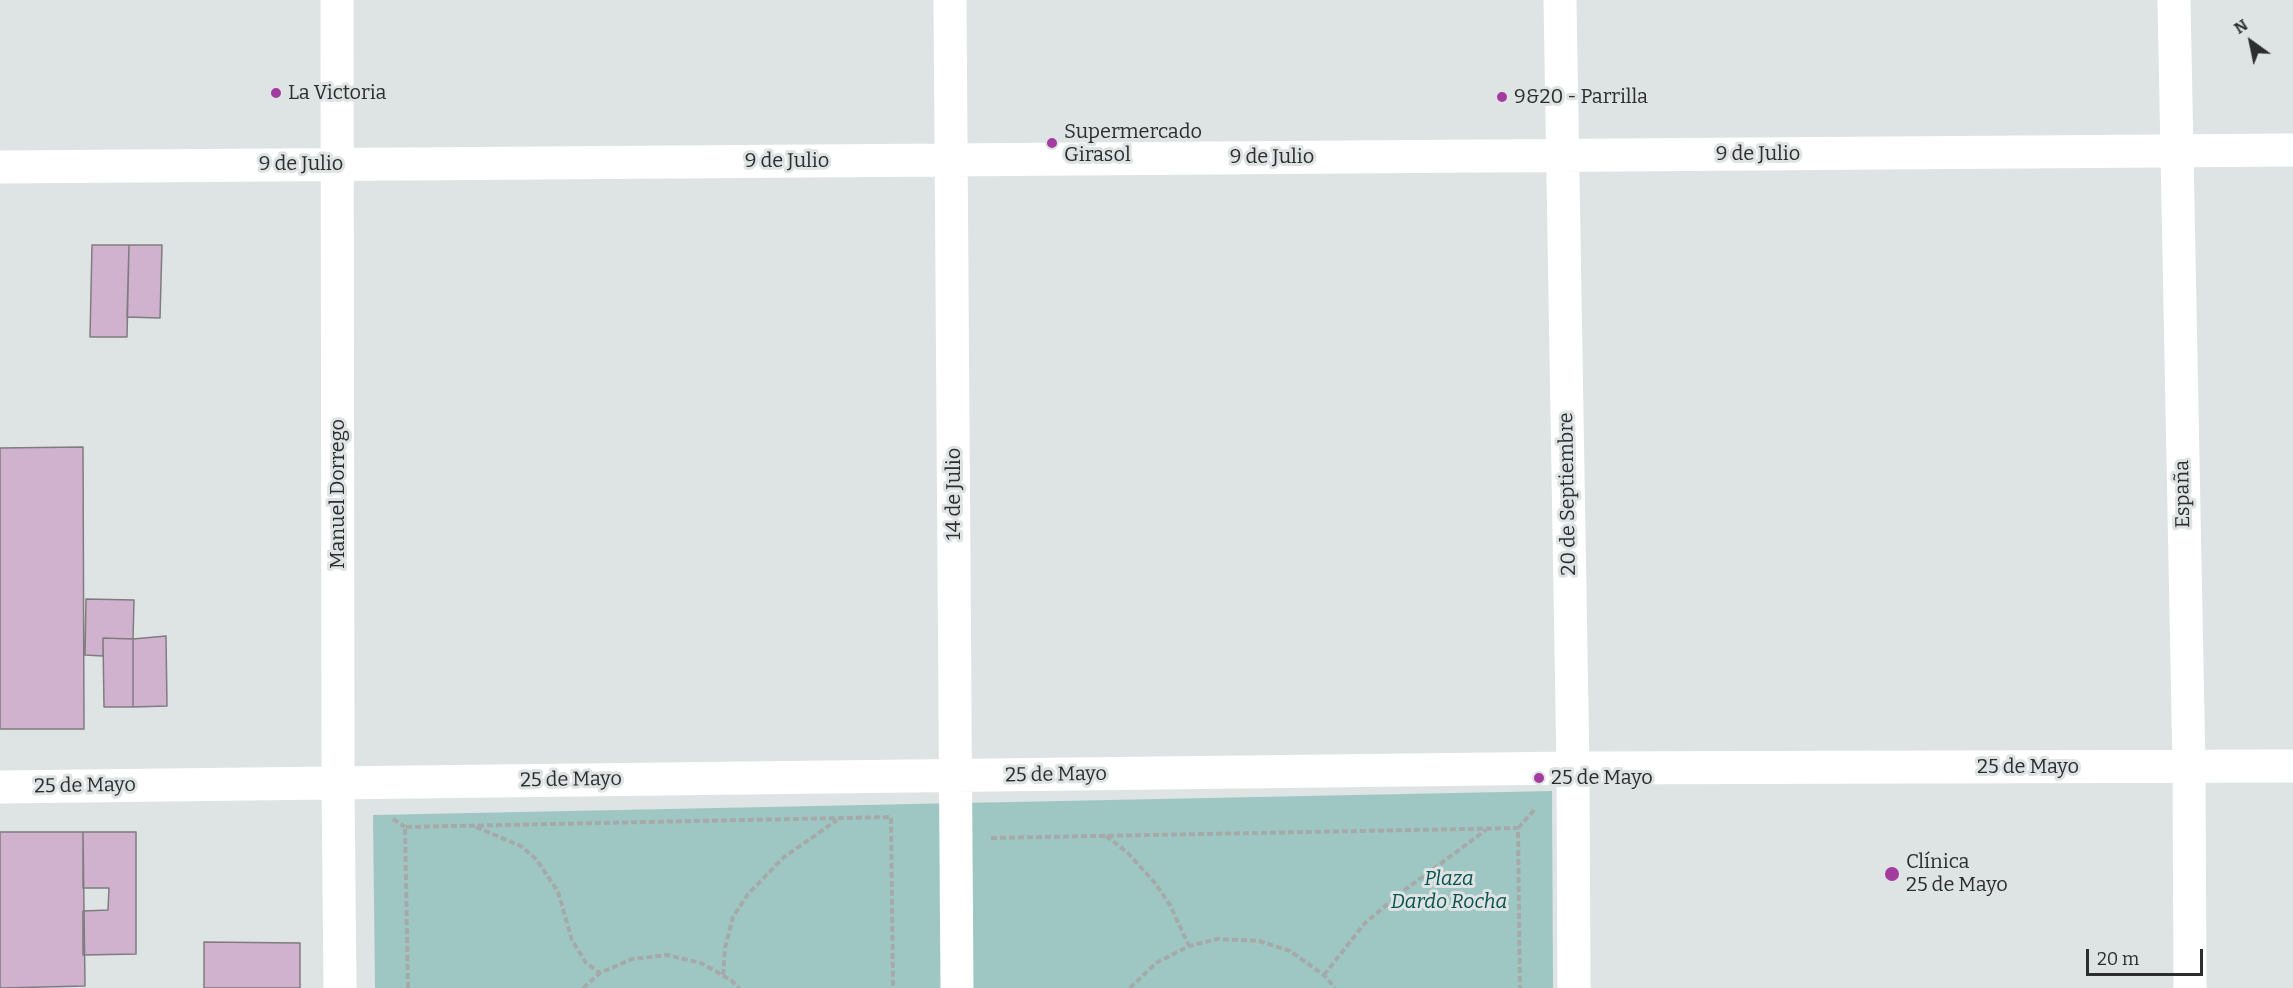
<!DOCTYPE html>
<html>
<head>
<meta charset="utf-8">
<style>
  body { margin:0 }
  #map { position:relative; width:2293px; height:988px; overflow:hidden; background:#dee4e3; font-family:Bitter,serif }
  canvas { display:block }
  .north { position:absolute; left:2221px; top:12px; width:60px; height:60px; -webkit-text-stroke:4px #dee4e3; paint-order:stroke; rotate:327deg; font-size:16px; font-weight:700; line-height:24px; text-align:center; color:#2c2e2e }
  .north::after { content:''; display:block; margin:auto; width:21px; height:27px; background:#2c2e2e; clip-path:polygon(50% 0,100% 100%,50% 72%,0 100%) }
  .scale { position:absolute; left:2086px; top:949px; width:117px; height:27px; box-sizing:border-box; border:3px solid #2c2e2e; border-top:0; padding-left:8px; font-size:18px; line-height:21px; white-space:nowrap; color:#2c2e2e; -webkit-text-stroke:4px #dee4e3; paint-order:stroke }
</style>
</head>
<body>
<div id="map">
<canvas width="2293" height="988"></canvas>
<div class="north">N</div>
<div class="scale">20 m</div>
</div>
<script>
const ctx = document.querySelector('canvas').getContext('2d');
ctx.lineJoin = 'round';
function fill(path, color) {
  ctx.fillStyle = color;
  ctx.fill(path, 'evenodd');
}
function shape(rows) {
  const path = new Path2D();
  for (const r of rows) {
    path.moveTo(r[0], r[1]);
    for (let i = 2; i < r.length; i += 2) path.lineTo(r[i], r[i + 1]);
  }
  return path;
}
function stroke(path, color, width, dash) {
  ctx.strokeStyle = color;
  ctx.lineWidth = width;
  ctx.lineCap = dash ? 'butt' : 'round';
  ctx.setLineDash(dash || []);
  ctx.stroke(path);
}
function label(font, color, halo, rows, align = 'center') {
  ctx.font = font + ' Bitter,serif';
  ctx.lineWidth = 6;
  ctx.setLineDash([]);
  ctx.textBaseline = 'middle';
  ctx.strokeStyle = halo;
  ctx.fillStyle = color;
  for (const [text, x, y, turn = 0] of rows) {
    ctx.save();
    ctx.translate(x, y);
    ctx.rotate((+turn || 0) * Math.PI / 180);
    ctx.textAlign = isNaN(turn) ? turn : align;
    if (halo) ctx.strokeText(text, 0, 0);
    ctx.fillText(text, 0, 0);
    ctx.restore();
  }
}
fill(shape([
  [1552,791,1553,988,375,988,373,815]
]), '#9ec7c4');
const building = shape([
  [92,245,129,245,127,337,90,337,92,245],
  [129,245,162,245,160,318,127,317,129,245],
  [83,447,84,729,0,729,0,448,83,447],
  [86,599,134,600,133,639,103,638,103,656,85,655,86,599],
  [166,636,167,706,133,707,133,639,166,636],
  [103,638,133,639,133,707,104,707,103,638],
  [0,832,83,832,85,986,0,988,0,832],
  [83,832,136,832,136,954,83,955,83,911,108,910,109,888,83,888,83,832],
  [204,942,300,943,300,988,204,988,204,942]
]);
fill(building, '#d1b2ce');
stroke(building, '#7f7c7f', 1.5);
stroke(shape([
  [393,819,405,827],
  [476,827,521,846,537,860,558,892,572,940,586,963,600,973],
  [1518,828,1535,809],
  [1106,836,1128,853,1155,883,1170,905,1189,946],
  [991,838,1518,828,1520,988],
  [723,975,725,948,733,917,748,894,783,858,837,820],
  [1324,975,1365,923,1402,892,1486,830],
  [408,988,405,827,891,817,893,988],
  [583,988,600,973,632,959,667,955,701,963,731,980,739,988],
  [1130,988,1156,963,1189,946,1218,939,1259,941,1290,951,1324,975,1335,988]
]), '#a5aaa9', 4, [6, 3]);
stroke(shape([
  [337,0,338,783,340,988],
  [950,0,957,988],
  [1560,0,1573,768,1574,988],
  [2174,0,2189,766,2190,988],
  [0,167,2293,150],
  [0,787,1573,768,2293,766]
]), '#fff', 33);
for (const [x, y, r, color] of [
  [276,93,6,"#a43b9e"],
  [1502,97,6,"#a43b9e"],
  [1052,143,6,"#a43b9e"],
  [1539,778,6,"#a43b9e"],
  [1892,874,8,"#a43b9e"]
]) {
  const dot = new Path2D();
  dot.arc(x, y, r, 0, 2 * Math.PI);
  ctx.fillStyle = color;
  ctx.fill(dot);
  stroke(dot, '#dee4e3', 2);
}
label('20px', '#2c2e2e', '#dee4e3', [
  ["La Victoria",288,93],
  ["9&20 - Parrilla",1514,97],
  ["Supermercado",1064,132],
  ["Girasol",1064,155],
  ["25 de Mayo",1551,778],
  ["Clínica",1906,862],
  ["25 de Mayo",1906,885]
], 'left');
label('20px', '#2c2e2e', '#dee4e3', [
  ["9 de Julio",1758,154],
  ["9 de Julio",1272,157],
  ["9 de Julio",787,161],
  ["9 de Julio",301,164],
  ["Manuel Dorrego",338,494,-90],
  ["14 de Julio",954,494,-90],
  ["20 de Septiembre",1568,494,-91],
  ["España",2183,494,-91],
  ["25 de Mayo",2028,767],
  ["25 de Mayo",1056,775,-1],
  ["25 de Mayo",571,780,-1],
  ["25 de Mayo",85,786,-1]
]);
label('italic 20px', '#09524f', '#dee4e3', [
  ["Plaza",1449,879],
  ["Dardo Rocha",1449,902]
]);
</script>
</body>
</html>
